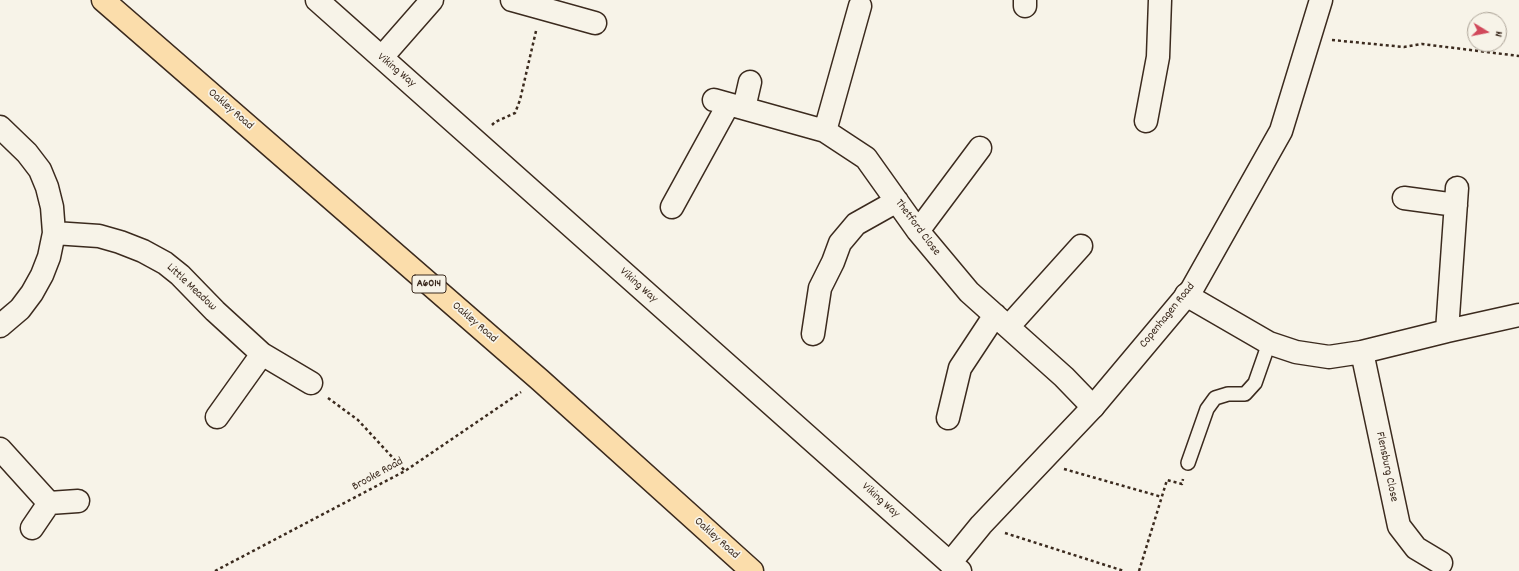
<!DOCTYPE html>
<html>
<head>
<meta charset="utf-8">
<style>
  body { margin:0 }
  #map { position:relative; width:1519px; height:571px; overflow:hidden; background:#f7f3e8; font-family:Dekko,sans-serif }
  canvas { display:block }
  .north { position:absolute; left:1467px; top:12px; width:40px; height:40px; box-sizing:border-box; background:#f7f3e8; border:1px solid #aca397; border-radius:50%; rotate:100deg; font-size:11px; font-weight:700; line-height:16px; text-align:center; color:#3b2a1e }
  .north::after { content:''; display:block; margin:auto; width:14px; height:18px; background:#d1495b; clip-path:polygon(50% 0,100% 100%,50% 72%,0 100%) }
</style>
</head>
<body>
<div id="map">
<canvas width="1519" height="571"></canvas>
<div class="north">N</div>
</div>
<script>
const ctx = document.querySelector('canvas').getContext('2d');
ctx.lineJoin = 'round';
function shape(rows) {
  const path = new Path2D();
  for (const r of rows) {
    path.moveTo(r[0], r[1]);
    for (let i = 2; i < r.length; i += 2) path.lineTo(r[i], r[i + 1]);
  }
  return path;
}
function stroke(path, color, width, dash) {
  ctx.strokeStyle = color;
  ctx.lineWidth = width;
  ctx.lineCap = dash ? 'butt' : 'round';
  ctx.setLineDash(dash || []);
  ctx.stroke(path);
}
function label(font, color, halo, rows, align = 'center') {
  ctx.font = font + ' Dekko,sans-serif';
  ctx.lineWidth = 3.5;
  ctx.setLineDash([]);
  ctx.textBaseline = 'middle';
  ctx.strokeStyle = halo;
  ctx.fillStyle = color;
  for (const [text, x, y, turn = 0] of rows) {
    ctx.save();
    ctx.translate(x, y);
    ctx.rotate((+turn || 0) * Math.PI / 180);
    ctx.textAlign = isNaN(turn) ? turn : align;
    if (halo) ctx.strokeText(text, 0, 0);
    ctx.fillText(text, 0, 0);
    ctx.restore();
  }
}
const lane = shape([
  [1188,463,1207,409,1215,398,1228,394,1245,394,1255,383,1269,343]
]);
const street = shape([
  [317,0,950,563],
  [512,0,595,23],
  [1025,6,1025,0],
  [382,57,432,0],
  [714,100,825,131,866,158,918,231,969,292,1064,377,1093,407],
  [744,108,750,82],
  [1146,121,1158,57,1160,0],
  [0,127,27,153,40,170,47,187,52,207,54,233,49,257,42,275,32,293,20,309,0,326],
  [825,131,860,6],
  [1404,198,1456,205],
  [672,207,728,105],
  [918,231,980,148],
  [54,233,99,236,120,242,143,251,165,263,180,275,215,311,262,354,311,383],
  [1186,295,1269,343,1296,352,1329,357,1362,352,1447,331,1519,315],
  [1009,326,1081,246],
  [1447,331,1457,188],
  [813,334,820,288,833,262,840,243,856,224,897,201],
  [1362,352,1399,526,1416,548,1441,563],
  [217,417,262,354],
  [948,418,960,368,995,315],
  [0,449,49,503],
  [49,503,78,501],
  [32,528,49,503]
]);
const secondary = shape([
  [960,571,950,563,981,525,1093,407,1192,289,1281,131,1321,0]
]);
const primary = shape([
  [103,0,540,380,752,571]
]);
stroke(lane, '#3b2a1e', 16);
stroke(street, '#3b2a1e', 25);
stroke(secondary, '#3b2a1e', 25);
stroke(primary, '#3b2a1e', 25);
stroke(shape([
  [1332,40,1404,47,1422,44,1519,56],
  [492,125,495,122,515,113,520,100,536,31],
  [328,398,358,420,405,471],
  [1064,469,1162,497],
  [1005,533,1124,571],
  [215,571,405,471,521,392],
  [1139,571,1167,480,1182,484,1183,479]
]), '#3b2a1e', 2.5, [3, 3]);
stroke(lane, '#f7f3e8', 13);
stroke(street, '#f7f3e8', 22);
stroke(secondary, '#f7f3e8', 22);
stroke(primary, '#fbddab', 22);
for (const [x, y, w] of [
  [429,284,34]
]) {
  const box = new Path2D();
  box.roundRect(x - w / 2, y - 9, w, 18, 3);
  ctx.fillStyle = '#f7f3e8';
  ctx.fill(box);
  stroke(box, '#3b2a1e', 1);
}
label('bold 11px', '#3b2a1e', null, [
  ["A6014",429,284]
]);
label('12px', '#3b2a1e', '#f7f3e8', [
  ["Viking Way",396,71,40],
  ["Oakley Road",230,110,41],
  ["Thetford Close",917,228,53],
  ["Viking Way",638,286,42],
  ["Little Meadow",191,288,43],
  ["Copenhagen Road",1168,316,-51],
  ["Oakley Road",474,323,41],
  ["Flensburg Close",1386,467,78],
  ["Brooke Road",378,475,-29],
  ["Viking Way",880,501,42],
  ["Oakley Road",716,539,42]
]);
</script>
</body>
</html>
